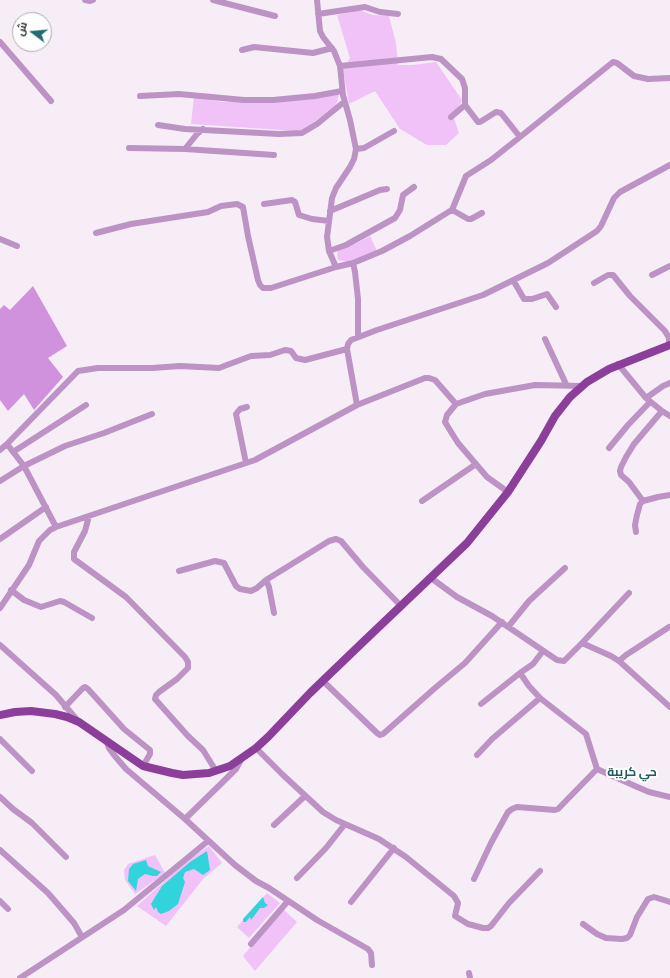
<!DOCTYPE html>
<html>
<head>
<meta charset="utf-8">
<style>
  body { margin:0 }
  #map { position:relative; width:670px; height:978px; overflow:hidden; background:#f6edf7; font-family:"PT Sans Narrow",Cairo,sans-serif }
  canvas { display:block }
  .north { position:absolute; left:12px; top:12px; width:40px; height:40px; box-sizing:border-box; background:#fefefe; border:1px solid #adacae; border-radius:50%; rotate:286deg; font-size:11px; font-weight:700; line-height:16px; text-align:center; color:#343135 }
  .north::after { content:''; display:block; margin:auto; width:14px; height:18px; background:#216d71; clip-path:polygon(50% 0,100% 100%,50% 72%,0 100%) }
</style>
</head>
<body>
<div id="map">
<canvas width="670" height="978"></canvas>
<div class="north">ش</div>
</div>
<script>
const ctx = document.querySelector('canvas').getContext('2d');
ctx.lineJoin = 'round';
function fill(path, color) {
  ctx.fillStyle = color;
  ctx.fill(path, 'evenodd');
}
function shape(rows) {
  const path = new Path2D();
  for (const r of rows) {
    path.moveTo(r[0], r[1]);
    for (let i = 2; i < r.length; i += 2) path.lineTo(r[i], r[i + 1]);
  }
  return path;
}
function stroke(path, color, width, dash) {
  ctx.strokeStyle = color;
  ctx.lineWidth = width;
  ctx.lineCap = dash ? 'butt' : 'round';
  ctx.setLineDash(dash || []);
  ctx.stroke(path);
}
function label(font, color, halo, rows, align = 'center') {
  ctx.font = font + ' "PT Sans Narrow",Cairo,sans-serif';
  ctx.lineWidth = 4;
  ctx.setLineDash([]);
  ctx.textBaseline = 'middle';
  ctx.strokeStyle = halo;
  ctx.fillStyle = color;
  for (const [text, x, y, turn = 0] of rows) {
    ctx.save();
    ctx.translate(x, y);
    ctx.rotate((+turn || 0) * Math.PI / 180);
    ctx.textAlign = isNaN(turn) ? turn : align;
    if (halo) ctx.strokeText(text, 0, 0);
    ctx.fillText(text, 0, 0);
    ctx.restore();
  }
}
fill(shape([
  [359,10,373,15,389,16,396,43,398,65,413,65,436,62,462,100,454,118,459,133,446,145,427,145,400,129,375,91,349,104,343,69,350,58,337,15],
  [337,94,339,95,336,105,304,130,297,131,191,124,194,97,222,102,273,102],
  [370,236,377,251,349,262,338,260,337,256,338,250,351,246],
  [209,846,222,863,203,879,166,926,137,906,188,860],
  [155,855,165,873,135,894,125,880,124,870,128,864],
  [267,893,280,903,249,938,237,927],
  [283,909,297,922,255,971,243,956]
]), '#f0c2f8');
fill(shape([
  [33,286,67,346,48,358,63,377,34,410,24,394,8,411,0,400,0,309,4,305,10,310]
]), '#d192dd');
fill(shape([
  [207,851,210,870,203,875,194,869,185,872,183,878,185,882,178,904,169,911,161,914,158,912,156,907,154,910,151,904,162,886,190,862],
  [146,860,148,866,161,872,157,876,153,876,145,874,138,879,136,891,128,881,129,869,133,864],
  [263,897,265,903,268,905,264,908,260,908,251,920,250,917,246,922,243,922,243,919]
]), '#32d4db');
stroke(shape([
  [85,0,90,1,93,0],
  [213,0,275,16],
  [317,0,320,31,323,37,334,51,340,66,343,95,350,120,356,149,354,159,350,167,336,188,332,198,327,237,329,251,336,267,353,263,355,272,358,299,358,337],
  [318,14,365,7,380,12,398,14],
  [0,42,51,101],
  [242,50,254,47,313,53,332,48],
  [340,66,432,57,441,59,462,79,465,88,465,105,451,117],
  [140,96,179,94,244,100,273,100,315,96,342,91],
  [465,105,478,122,480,122,496,112,501,113,520,137,613,62,617,63,634,76,648,79,670,78],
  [158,125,185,129,279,134,302,133,317,124,344,102],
  [203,129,197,134,185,149,274,155],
  [129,148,185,149],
  [356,149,364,148,394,131],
  [264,204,292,200,295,202,299,215,312,219,329,221],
  [452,210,466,176,491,160,520,137],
  [330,211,380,190,387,189],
  [96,233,131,224,208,212,221,206,237,204,243,207,248,236,258,280,260,285,263,288,271,288,336,267],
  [0,239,17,246],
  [329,251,346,245,395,218,400,210,403,195,414,187],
  [353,263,382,251,410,236,450,211,454,211,468,219,471,219,482,213],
  [652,275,670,266],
  [513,280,524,299,532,299,547,294,556,307],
  [594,283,608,275,613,275,630,296,665,331,669,338,669,345],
  [545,339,566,384],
  [618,364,646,398,662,411,634,444,626,457,621,467,620,471,621,475,629,482,643,501],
  [646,398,663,386,670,383],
  [456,404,485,394,535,385,583,386],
  [357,405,347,349,348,344,351,340,377,330,483,295,548,263,597,231,601,226,614,198,620,192,670,165],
  [662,411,670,416],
  [7,444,78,371,98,368,152,368,180,366,219,368,251,356,270,355,285,350,291,351,296,358,305,360,347,349],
  [609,448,628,425,650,402],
  [0,450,7,444,24,466,56,527],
  [13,452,86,405],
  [246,463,236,414,240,409,247,407],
  [0,481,24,466,65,446,104,433,152,414],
  [422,501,476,464],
  [89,516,85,531,74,552,74,559,126,597,185,657,188,662,188,668,177,679,159,692,156,695,155,699,188,736,203,750,216,771],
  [636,532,635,525,637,515,640,504,643,501,658,497,670,495],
  [0,539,46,507],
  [179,571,215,561,224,563,236,586,240,589,251,591,257,588,266,580],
  [431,578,457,597,492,616,557,660,564,661,582,643,611,656,619,661,670,707],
  [11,590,24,600,41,607,60,601,64,602,92,618],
  [0,608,29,565,39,541,50,530,56,527,255,460,357,405,425,378,429,378,435,380,456,404,447,415,445,422,448,427,458,443,487,477,508,492],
  [274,613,269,587,266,580,329,541,336,539,341,541,363,567,401,606],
  [508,627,529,601,565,568],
  [582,643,629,593],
  [0,645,56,695,78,721],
  [543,651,533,664,520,673,529,686,540,698,586,734,597,769,635,786,649,792,670,797],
  [619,661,626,655,669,627],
  [323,681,377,733,380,735,383,734,435,688,465,663,502,622],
  [481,704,520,673],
  [65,707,83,688,85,687,88,689,124,729,150,750,150,754,143,766],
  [0,739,32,771],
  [107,742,109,748,114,755,126,769,185,819,235,865,256,881,269,888,317,920,368,949,371,953,372,965],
  [256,748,283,775,323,812,336,820,379,839,406,857,454,896,458,903,455,916,468,924,483,928,488,928,491,926,509,903,540,871],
  [477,755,492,739,540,698],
  [0,797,13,809,32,823,66,857],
  [185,819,236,769,242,758],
  [274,825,305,796],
  [0,850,48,893,74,923,82,937],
  [297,878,326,848,345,824],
  [474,879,491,843,508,812,512,809,517,807,555,810,558,809,597,769],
  [0,901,8,909],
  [351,902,394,848],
  [583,924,597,934,606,938,622,939,627,938,630,935,637,917,648,899,654,897,670,902],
  [251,944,288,901],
  [469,973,470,978],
  [20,978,124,910,208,841]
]), '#bc93c4', 6);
stroke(shape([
  [0,715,15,712,31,711,55,714,67,717,79,722,143,766,172,773,183,775,209,773,230,766,256,748,268,737,310,693,362,643,467,543,508,492,541,441,555,416,570,397,587,382,609,369,670,345]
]), '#8b3f9a', 8);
label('bold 12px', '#205b5d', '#fefefe', [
  ["حي كريبة",632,773]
]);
</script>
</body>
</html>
